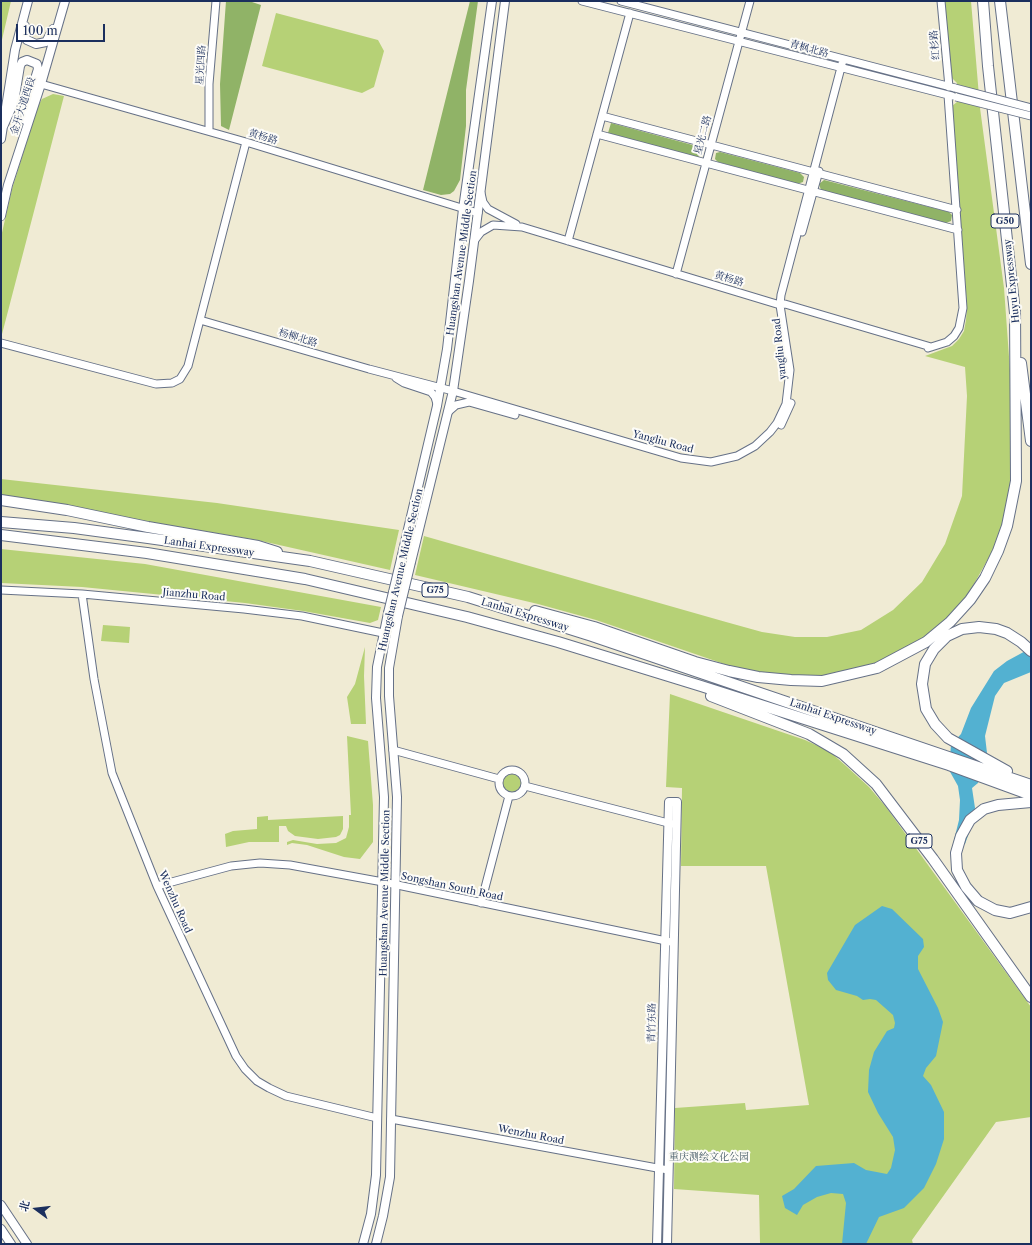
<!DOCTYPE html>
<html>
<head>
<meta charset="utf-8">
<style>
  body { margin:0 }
  #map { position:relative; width:1032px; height:1245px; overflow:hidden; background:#f0ebd4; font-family:"Libre Caslon Text","Noto Serif SC",serif }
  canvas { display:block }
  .frame { position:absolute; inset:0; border:2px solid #1b2f5e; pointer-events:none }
  .north { position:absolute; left:16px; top:1189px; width:40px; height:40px; -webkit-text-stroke:3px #fdfcf7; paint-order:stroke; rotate:285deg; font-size:11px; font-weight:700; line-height:16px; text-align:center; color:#1b2f5e }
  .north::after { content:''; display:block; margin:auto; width:14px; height:18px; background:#1b2f5e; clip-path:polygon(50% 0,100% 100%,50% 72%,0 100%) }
  .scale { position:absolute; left:16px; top:24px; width:89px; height:18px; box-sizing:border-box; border:2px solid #1b2f5e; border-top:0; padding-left:5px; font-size:12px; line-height:14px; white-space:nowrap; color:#1b2f5e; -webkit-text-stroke:3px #fdfcf7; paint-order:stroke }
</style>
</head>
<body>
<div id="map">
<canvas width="1032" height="1245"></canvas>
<div class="frame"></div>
<div class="north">北</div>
<div class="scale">100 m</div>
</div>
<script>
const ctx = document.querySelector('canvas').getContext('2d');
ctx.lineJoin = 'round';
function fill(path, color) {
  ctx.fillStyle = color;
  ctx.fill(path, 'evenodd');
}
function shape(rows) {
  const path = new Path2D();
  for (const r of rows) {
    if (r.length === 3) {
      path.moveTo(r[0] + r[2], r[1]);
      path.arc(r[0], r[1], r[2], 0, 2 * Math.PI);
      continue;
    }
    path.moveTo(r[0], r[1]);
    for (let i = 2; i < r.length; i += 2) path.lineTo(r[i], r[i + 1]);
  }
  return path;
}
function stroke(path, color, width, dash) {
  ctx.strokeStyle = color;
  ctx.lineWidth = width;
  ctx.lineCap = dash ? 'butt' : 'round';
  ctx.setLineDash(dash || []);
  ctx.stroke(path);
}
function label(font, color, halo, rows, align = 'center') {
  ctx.font = font + ' "Libre Caslon Text","Noto Serif SC",serif';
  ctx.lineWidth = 4;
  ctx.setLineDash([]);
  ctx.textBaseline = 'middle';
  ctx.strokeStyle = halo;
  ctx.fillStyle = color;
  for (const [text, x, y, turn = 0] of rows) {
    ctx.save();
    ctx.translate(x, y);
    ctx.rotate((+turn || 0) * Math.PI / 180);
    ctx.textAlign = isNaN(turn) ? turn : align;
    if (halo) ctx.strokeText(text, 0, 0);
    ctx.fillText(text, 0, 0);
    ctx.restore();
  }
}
fill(shape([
  [1,1,11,1,1,44],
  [944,1,971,1,980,108,1004,288,1012,398,1012,480,1003,524,993,550,965,600,946,620,923,639,872,666,821,676,790,676,758,673,730,666,596,620,538,604,415,575,424,536,726,622,762,632,795,637,827,637,861,630,893,610,922,582,945,544,962,496,967,396,965,367,925,356,952,346,959,339,964,331,966,320,967,306,952,106,957,102,957,83,952,78],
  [276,13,378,40,384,51,374,87,362,93,262,66],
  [53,94,64,96,1,338,1,237,12,189,38,106,42,99],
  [1,479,217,503,399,530,390,570,257,540,1,497],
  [1,549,145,564,381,607,378,620,370,623,303,611,245,603,82,587,1,583],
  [103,625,130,627,129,643,101,641],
  [365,647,364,676,366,724,351,724,347,697,355,684],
  [670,694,805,740,829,751,845,765,869,787,886,807,1031,1007,1031,1117,996,1122,912,1240,913,1244,760,1243,759,1195,674,1189,675,1108,745,1103,746,1110,809,1105,766,866,681,866,682,788,666,787],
  [347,736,368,741,373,805,373,842,360,859,344,857,307,845,292,843,287,845,287,842,293,840,317,844,336,843,346,838,349,827,349,815,351,815],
  [512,783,9],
  [268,816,268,820,343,816,343,829,340,835,336,837,318,839,295,836,288,831,286,826,279,826,279,842,249,842,226,847,225,834,233,831,257,829,257,817]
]), '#b6d176');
fill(shape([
  [226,1,249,1,261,5,229,130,221,126,220,84],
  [470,1,478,1,466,90,466,126,460,180,454,191,450,194,441,195,423,190],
  [611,123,700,147,703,151,702,156,697,157,608,133],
  [720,152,800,173,804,177,803,182,797,184,718,162,715,159,716,153],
  [824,180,949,212,952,215,951,221,946,223,821,190,819,184]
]), '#90b367');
fill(shape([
  [1031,648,1031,672,1004,683,995,696,985,736,987,753,978,783,972,788,975,808,969,833,965,844,952,848,959,820,960,800,958,786,949,770,951,745,961,734,971,708,994,671,1007,661],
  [882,906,892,909,923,939,924,947,918,956,918,969,938,1008,943,1022,936,1056,926,1068,923,1076,931,1085,944,1112,944,1139,936,1164,924,1188,904,1208,879,1217,866,1244,842,1244,846,1203,843,1194,831,1193,817,1197,803,1205,797,1215,785,1208,782,1196,794,1189,816,1166,854,1163,866,1170,887,1174,891,1168,895,1150,893,1137,878,1113,868,1092,869,1070,874,1052,887,1031,894,1028,895,1023,893,1015,876,1000,870,999,863,1000,857,996,836,990,828,980,827,973,855,925]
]), '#53b1d1');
const minor = shape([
  [582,1,952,96],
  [621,1,955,88],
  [941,1,949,87],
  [41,84,246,142,478,213],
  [602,116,957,210],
  [209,131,209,84,216,1],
  [597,134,958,230],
  [481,193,483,202,488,209,516,224],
  [802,232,819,171],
  [474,241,481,232,493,225,522,227,780,305,785,304,931,347],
  [568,241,630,13],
  [676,274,750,1],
  [200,320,369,369,453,391,681,458,711,462,737,456,755,446,770,432,777,423,786,404,790,370,780,305,781,295,843,60],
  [1,343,156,384,172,383,180,379,188,366,246,142],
  [928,348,947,342,954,336,959,328,963,308,948,95],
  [396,378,404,383,431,392,435,397,437,404],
  [448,412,456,405,469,402,515,415],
  [781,425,791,403],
  [1,590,82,594,244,609,302,616,383,633],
  [82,594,94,679,112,773,157,886,236,1056,245,1069,257,1081,269,1088,286,1096,377,1118],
  [393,750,499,779],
  [512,783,13],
  [525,786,672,824],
  [157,886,231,866,260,863,290,865,383,882,671,942],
  [481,903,509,796],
  [391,1119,668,1170]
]);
const major = shape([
  [25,26,24,36,27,40,36,44,46,42,53,29],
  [3,127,14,102,20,66,22,62,27,60,37,64,38,69,27,105,25,120],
  [1,139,15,50,28,1],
  [1,216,8,185,41,84,65,1],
  [401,559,437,406,447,349,463,209,492,1],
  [411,562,453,391,469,281,505,1],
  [1,1205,27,1244],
  [1,1229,11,1244],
  [363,1244,371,1214,376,1175,384,797,376,698,377,667,388,613],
  [376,1244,383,1216,390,1177,397,797,389,696,389,668,398,616],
  [657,1244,669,802,677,802,667,1244]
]);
const highway = shape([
  [983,1,988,66,1015,313],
  [1000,1,1031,264],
  [1021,363,1031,441],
  [1,500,67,510,148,527,258,546,277,552],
  [1,522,74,528,148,538,310,561,468,597,592,636,1031,785],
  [1,535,147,553,305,579,467,617,558,642,701,686,949,765,1031,795],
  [535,611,594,627,695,662,729,671,758,677,791,680,822,681,877,668,926,642,950,622,970,600,985,578,998,551,1007,526,1016,481,1015,308],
  [711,696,809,734,843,754,876,784,933,859,1031,997],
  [1007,771,948,738,935,724,926,709,922,684,925,664,934,649,947,636,962,629,979,627,996,629,1007,633,1021,642,1031,651],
  [1031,802,998,805,984,809,970,820,961,836,956,853,957,870,966,887,978,901,995,910,1010,913,1031,907]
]);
stroke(minor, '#667187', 9);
stroke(major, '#667187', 10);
stroke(highway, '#667187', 12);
stroke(minor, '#fff', 7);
stroke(major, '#fff', 8);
stroke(highway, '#fff', 10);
const minorBridge = shape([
  [955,88,1031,108],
  [956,97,1031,116]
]);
const majorBridge = shape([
  [388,613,401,559],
  [398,616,411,562]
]);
stroke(minorBridge, '#667187', 9, []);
stroke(majorBridge, '#667187', 10, []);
stroke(minorBridge, '#fff', 7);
stroke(majorBridge, '#fff', 8);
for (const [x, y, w] of [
  [1005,221,28],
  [435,590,26],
  [919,841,26]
]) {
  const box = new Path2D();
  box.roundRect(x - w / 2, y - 7, w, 14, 3);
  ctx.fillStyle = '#fdfcf7';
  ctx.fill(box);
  stroke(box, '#1b2f5e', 1);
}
label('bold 9px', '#1b2f5e', null, [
  ["G50",1005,221],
  ["G75",435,590],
  ["G75",919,841]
]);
label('10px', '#1b2f5e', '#fdfcf7', [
  ["红杉路",935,45,-95],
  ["青枫北路",809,49,15],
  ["星光四路",201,65,-86],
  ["金开大道西段",23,106,-72],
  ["星光二路",703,135,-75],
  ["黄杨路",263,137,17],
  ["Huangshan Avenue Middle Section",462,253,-82],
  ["黄杨路",729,279,17],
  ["Huyu Expressway",1012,281,-96],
  ["杨柳北路",298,338,17],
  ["yangliu Road",780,349,-96],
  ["Yangliu Road",663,442,15],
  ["Lanhai Expressway",209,547,8],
  ["Huangshan Avenue Middle Section",401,570,-77],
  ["Jianzhu Road",194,595,5],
  ["Lanhai Expressway",525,615,17],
  ["Lanhai Expressway",833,717,19],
  ["Songshan South Road",452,887,12],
  ["Huangshan Avenue Middle Section",385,893,-89],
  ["Wenzhu Road",175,902,66],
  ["青竹东路",652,1023,-89],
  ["Wenzhu Road",531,1135,11]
]);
label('10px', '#425864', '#fdfcf7', [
  ["重庆测绘文化公园",709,1157]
]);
</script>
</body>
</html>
